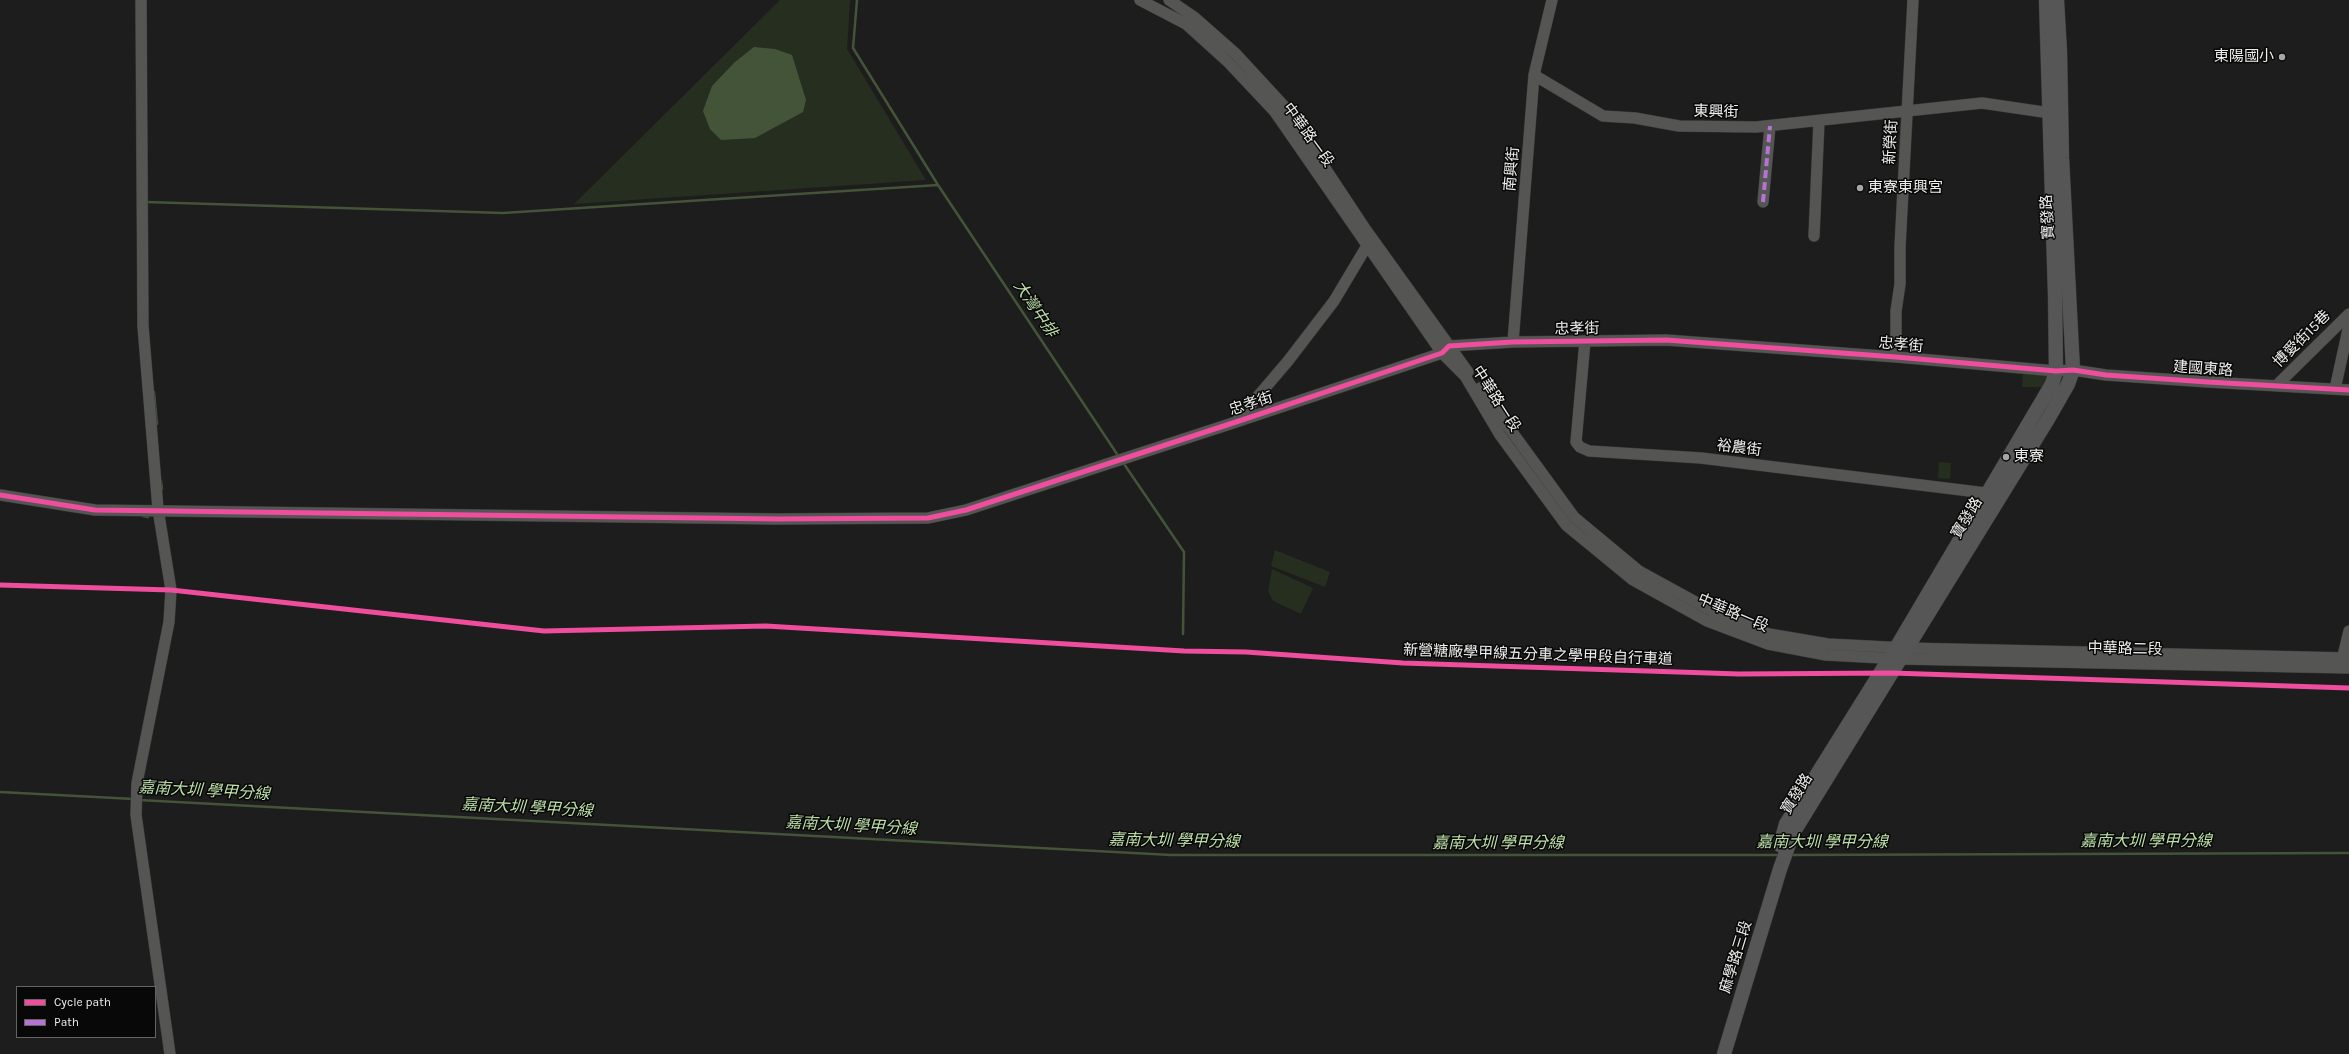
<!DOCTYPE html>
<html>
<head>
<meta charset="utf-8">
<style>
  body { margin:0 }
  #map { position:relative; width:2349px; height:1054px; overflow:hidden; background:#1c1d1c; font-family:Karla,sans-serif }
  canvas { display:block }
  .legend { position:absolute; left:16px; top:986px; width:140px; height:52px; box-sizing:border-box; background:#070807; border:1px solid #636463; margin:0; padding:5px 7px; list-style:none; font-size:12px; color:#eeefed }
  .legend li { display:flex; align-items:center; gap:8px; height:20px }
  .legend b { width:20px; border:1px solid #636463 }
</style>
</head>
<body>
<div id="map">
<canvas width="2349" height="1054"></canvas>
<ul class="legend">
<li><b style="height:5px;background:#ef4d9e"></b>Cycle path</li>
<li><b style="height:5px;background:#b673d3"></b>Path</li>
</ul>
</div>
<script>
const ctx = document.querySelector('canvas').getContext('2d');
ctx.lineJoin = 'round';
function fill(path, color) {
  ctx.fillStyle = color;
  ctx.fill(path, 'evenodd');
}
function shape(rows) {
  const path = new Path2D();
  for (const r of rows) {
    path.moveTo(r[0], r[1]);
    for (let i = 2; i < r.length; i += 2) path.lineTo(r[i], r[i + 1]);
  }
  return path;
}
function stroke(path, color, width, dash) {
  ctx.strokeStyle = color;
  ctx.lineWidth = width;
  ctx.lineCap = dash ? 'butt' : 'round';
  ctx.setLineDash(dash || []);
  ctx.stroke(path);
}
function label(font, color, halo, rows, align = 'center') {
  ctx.font = font + ' Karla,"Noto Sans TC",sans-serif';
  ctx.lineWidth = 3;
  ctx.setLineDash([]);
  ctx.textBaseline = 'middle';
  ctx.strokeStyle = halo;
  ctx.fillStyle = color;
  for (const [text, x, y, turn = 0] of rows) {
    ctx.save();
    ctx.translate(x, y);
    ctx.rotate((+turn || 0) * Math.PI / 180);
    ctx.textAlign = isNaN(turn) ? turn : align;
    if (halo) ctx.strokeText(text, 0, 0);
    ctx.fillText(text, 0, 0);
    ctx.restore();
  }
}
fill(shape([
  [780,0,850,0,847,49,926,180,574,204],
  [2023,371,2050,374,2042,387,2022,387],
  [1939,462,1951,463,1950,479,1938,478],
  [1275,550,1330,572,1325,587,1271,566],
  [1272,569,1313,588,1301,614,1273,601,1268,591]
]), '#262f1f');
fill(shape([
  [754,47,775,49,792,55,806,100,803,112,755,138,721,140,710,129,703,111,712,86,735,62]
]), '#445439');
stroke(shape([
  [857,0,853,48,938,185,1119,457],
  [146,202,503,213,938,185],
  [154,392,157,424],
  [1122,461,1184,552,1183,634],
  [161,481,162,489],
  [143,516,148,517],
  [0,792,134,799],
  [139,800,1171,855,1781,855],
  [1790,855,2349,853]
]), '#445439', 2.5);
const minor = shape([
  [141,0,143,326,158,509,171,590,169,622,137,783,136,815,170,1054],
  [1140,0,1186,24,1228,62,1275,112,1442,353,1465,376,1500,435,1566,525,1633,580,1707,621,1768,644,1826,655,1901,659,2349,668],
  [1169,0,1194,17,1236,54,1284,106,1366,230,1468,372],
  [1534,75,1603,116,1635,118,1679,126,1756,127,1982,103,2057,114],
  [1763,202,1770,126],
  [1814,236,1819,121],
  [1585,341,1576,442,1580,447,1589,451,1701,458,1994,494],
  [1513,342,1534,75,1552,0],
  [1896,357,1896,311,1900,284,1900,247,1913,0],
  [2276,386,2349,314],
  [1480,388,1574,517,1639,571,1712,611,1769,634,1828,644,1907,648,2349,658],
  [2335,389,2349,325],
  [1236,422,1288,361,1334,301,1368,244],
  [0,495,95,510,777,519,928,518,966,510,1236,422,1442,353,1449,346,1513,342,1666,340,1896,357,2056,371,2073,370,2106,375,2208,382,2349,390],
  [2341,664,2349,631]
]);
const major = shape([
  [1780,845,1786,824,1896,648,2052,384,2056,371,2055,296,2046,0],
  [1724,1054,1780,869,1793,833,2048,419,2068,384,2073,370,2062,158,2060,52,2057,0]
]);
stroke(minor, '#393a39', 12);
stroke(major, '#393a39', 15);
stroke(minor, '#555554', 11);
stroke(major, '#565656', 14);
stroke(shape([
  [1763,202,1770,126]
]), '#b673d3', 4, [8, 4]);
stroke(shape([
  [0,495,95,510,777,519,928,518,966,510,1236,422,1442,353,1449,346,1513,342,1666,340,1896,357,2056,371,2073,370,2106,375,2208,382,2349,390],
  [0,585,171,590,544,631,766,626,1184,651,1246,652,1403,663,1739,674,1892,673,2349,688]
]), '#ef4d9e', 5);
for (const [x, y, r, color] of [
  [2282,57,4,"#a4a6a4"],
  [1860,188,4,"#a4a6a4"],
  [2006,457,4,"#a4a6a4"]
]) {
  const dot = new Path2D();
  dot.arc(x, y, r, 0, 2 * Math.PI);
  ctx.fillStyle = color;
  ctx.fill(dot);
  stroke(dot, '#070807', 1.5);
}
label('15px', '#eeefed', '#070807', [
  ["東陽國小",2274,57,"right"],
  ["東寮東興宮",1868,188],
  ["東寮",2014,457]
], 'left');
label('15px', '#eeefed', '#070807', [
  ["東興街",1716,112,1],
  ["中華路一段",1308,135,54],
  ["新榮街",1891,142,-87],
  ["南興街",1512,169,-85],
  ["寶發路",2048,217,-93],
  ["忠孝街",1577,329,-1],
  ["博愛街15巷",2302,339,-45],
  ["忠孝街",1901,345,5],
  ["建國東路",2203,369,4],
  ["中華路一段",1496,399,57],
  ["忠孝街",1251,404,-18],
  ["裕農街",1739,448,7],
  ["寶發路",1967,518,-59],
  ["中華路一段",1733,613,23],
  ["中華路二段",2125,649,1],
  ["新營糖廠學甲線五分車之學甲段自行車道",1538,655,2],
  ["寶發路",1797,794,-58],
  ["麻學路三段",1736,957,-73]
]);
label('italic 16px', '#bedfa8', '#070807', [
  ["大灣中排",1035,309,56],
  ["嘉南大圳 學甲分線",204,791,3],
  ["嘉南大圳 學甲分線",527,808,3],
  ["嘉南大圳 學甲分線",851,826,3],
  ["嘉南大圳 學甲分線",1174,841,1],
  ["嘉南大圳 學甲分線",2146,841],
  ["嘉南大圳 學甲分線",1822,842],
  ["嘉南大圳 學甲分線",1498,843]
]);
</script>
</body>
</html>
